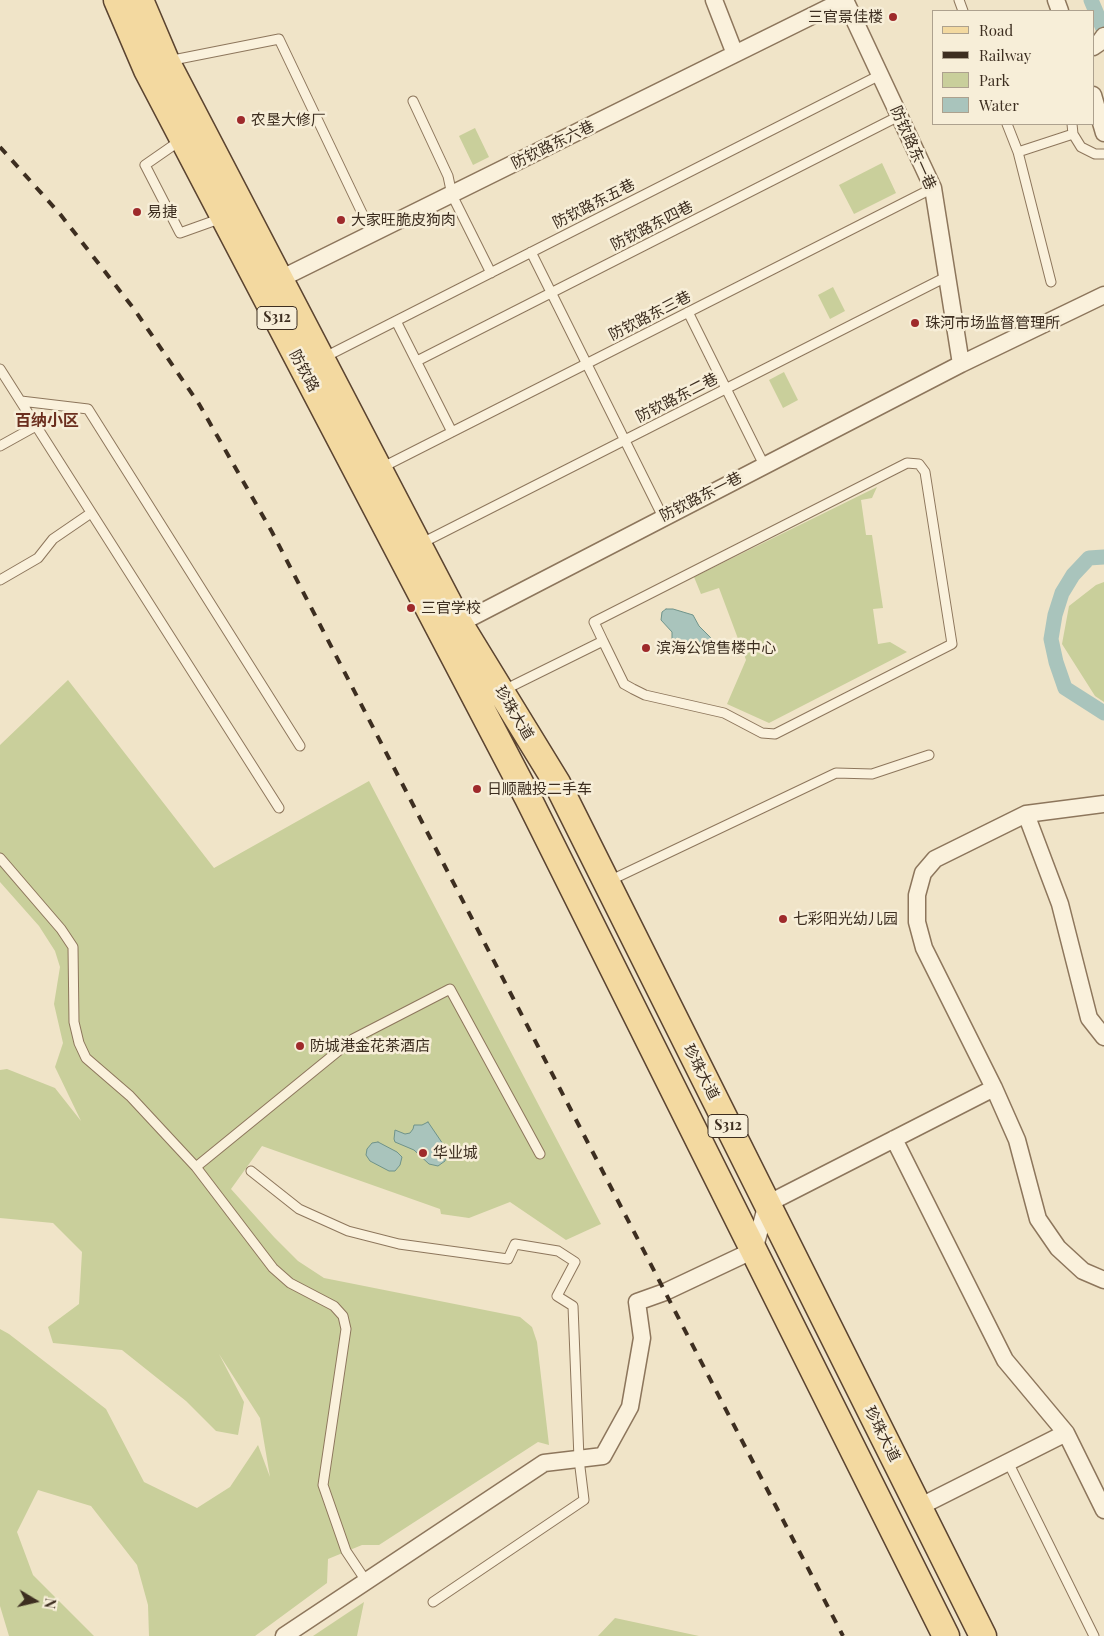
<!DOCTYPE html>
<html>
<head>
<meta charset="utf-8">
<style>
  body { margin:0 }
  #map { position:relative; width:1104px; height:1636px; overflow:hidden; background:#f0e4c8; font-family:"Playfair Display",serif }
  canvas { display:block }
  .legend { position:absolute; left:932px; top:10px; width:162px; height:115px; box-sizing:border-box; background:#f7eed8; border:1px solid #ada18e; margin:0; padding:6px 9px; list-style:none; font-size:15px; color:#3d2e20 }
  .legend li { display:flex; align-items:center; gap:10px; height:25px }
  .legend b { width:25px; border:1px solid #ada18e }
  .north { position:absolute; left:10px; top:1576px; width:50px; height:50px; -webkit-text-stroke:4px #f7eed8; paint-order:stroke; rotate:99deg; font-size:14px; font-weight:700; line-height:20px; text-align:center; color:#3d2e20 }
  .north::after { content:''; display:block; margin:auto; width:18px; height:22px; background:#3d2e20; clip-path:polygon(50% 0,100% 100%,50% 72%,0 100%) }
</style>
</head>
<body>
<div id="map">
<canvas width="1104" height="1636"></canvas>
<ul class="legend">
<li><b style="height:6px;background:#f3d9a0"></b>Road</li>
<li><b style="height:6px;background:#3d2e20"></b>Railway</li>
<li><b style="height:14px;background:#c9cf9b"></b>Park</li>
<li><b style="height:14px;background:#a9c4bc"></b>Water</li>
</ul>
<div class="north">N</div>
</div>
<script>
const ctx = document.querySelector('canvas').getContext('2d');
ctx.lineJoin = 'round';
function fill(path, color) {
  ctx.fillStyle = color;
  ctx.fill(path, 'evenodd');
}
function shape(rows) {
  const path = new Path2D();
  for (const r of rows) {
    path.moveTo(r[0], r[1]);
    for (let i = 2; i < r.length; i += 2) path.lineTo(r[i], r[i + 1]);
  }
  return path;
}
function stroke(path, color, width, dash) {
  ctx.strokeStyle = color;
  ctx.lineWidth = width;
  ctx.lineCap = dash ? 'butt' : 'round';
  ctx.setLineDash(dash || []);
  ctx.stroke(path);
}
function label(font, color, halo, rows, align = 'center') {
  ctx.font = font + ' "Playfair Display","Noto Sans SC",serif';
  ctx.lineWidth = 5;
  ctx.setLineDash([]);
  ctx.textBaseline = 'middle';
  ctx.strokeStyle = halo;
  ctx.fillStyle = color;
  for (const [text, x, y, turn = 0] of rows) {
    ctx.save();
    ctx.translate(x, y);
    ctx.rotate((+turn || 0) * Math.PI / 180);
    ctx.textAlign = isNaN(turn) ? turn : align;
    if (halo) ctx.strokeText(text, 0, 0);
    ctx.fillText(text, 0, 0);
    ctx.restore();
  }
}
fill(shape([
  [475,128,489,157,473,165,459,136],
  [882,163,896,193,854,214,839,185],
  [833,287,845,311,830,319,818,295],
  [784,372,798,400,783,408,769,380],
  [877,487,872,498,861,500,866,535,872,535,883,608,873,609,878,644,890,642,907,652,769,723,727,704,746,660,719,588,701,594,694,577],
  [1104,582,1104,702,1095,696,1062,644,1069,606,1096,585],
  [68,680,214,868,369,781,601,1224,566,1240,510,1202,469,1218,441,1214,440,1209,262,1146,231,1189,274,1237,298,1261,324,1278,520,1317,532,1327,537,1342,549,1445,538,1442,379,1545,362,1545,328,1559,327,1583,255,1636,149,1636,148,1605,137,1565,91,1506,38,1490,17,1532,33,1575,94,1636,9,1636,0,1606,0,1329,9,1334,106,1409,144,1482,197,1508,230,1487,258,1445,270,1477,260,1418,219,1354,244,1402,238,1435,216,1431,186,1401,122,1350,53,1343,48,1327,79,1304,82,1252,53,1223,0,1218,0,1070,7,1069,55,1088,81,1121,55,1067,63,1043,54,1004,60,967,55,951,39,926,0,882,0,745],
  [364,1602,357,1636,313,1636],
  [615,1618,699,1636,598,1636]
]), '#c9cf9b');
const water = shape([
  [666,609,673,609,693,615,699,626,712,639,711,646,708,652,703,654,697,653,690,649,674,646,672,641,672,632,661,620,662,612,666,609],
  [428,1122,447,1150,445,1161,438,1166,429,1164,414,1150,395,1142,394,1139,395,1130,405,1134,410,1133,413,1129,414,1125,422,1125,428,1122],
  [378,1142,397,1152,402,1157,400,1165,395,1171,389,1171,370,1161,366,1155,367,1149,372,1143,378,1142]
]);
fill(water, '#a9c4bc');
stroke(water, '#6f938a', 1);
stroke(shape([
  [1091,0,1104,31],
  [1104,557,1089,558,1073,575,1062,593,1055,615,1051,639,1056,662,1065,688,1104,713]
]), '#a9c4bc', 15);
const lane = shape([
  [959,0,963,11],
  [168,61,279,39,372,234],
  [413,101,448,176,452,195,491,273],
  [1007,124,1018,152,1051,282],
  [1072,124,1073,134,1081,147,1095,154,1104,154],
  [181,140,145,165,180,233,222,218],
  [1018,152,1073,134],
  [531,252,663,517],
  [688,312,764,465],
  [396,321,452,432],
  [323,358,880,75],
  [417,361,899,116],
  [0,369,279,808],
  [21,401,88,409,300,746],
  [0,446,36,426],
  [381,468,933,188],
  [420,544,948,276],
  [0,580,38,558,53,539,91,513],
  [504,690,603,641,624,684,633,689,645,695,724,713,762,733,775,734,952,644,925,472,919,464,907,463,594,622,603,641],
  [0,858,61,929,73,947,74,1022,79,1043,86,1058,130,1096,196,1167,273,1268,290,1283,334,1306,343,1316,346,1329,323,1485,346,1551,366,1581],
  [609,881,836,773,872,774,929,755],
  [196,1167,353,1039,450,989,540,1154],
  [251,1171,299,1209,348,1231,399,1244,508,1259,515,1244,558,1251,575,1262,557,1296,573,1306,579,1459,584,1500,433,1602],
  [1008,1462,1094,1636]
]);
const street = shape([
  [714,0,735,54],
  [1056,0,1060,11],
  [1093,47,1099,43,1104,36],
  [1093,95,1104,133],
  [272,283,844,0],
  [961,364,1104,295],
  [451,628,961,364,933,188,845,0],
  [1104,804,1026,814,935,859,923,873,917,895,917,922,924,948,994,1088,1017,1140,1038,1219,1058,1248,1083,1271,1104,1280],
  [1026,814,1060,904,1089,1018,1104,1037],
  [894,1139,1005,1360,1066,1433,1104,1510],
  [919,1507,1066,1433],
  [284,1636,544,1463,603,1456,630,1407,642,1338,637,1302,665,1292,754,1250,767,1204,994,1088]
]);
const primary = shape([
  [117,0,147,70,528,798,946,1636],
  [140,0,166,61,459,623,557,783,983,1636]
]);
stroke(lane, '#8d765c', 11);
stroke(street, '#8d765c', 19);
stroke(primary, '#5b4430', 29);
stroke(lane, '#faf1dc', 9);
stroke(street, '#faf1dc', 16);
stroke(primary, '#f3d9a0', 26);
stroke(shape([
  [0,147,60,214,134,309,199,404,272,532,843,1636]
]), '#3d2e20', 4, [9, 9]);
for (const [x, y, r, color] of [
  [893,17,5,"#9e2a2b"],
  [241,120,5,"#9e2a2b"],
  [137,212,5,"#9e2a2b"],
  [341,220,5,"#9e2a2b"],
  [915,323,5,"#9e2a2b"],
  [411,608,5,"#9e2a2b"],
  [646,648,5,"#9e2a2b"],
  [477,789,5,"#9e2a2b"],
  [783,919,5,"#9e2a2b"],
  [300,1046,5,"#9e2a2b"],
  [423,1153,5,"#9e2a2b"]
]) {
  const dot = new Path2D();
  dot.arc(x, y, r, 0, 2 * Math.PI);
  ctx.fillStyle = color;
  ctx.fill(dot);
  stroke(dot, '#f7eed8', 2);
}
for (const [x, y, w] of [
  [277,318,40],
  [728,1126,40]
]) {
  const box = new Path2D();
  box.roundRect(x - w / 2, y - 11.5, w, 23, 4);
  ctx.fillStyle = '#f7eed8';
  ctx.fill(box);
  stroke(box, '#3d2e20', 1);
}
label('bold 14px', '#3d2e20', null, [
  ["S312",277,318],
  ["S312",728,1126]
]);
label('15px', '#3d2e20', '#f7eed8', [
  ["三官景佳楼",883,17,"right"],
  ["农垦大修厂",251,120],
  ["易捷",147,212],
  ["大家旺脆皮狗肉",351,220],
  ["珠河市场监督管理所",925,323],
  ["三官学校",421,608],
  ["滨海公馆售楼中心",656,648],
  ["日顺融投二手车",487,789],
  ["七彩阳光幼儿园",793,919],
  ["防城港金花茶酒店",310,1046],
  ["华业城",433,1153]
], 'left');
label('15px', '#3d2e20', '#f7eed8', [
  ["防钦路东六巷",553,145,-26],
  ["防钦路东一巷",913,148,66],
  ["防钦路东五巷",594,204,-27],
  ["防钦路东四巷",652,226,-27],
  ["防钦路东三巷",650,316,-27],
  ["防钦路",304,371,62],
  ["防钦路东二巷",677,398,-27],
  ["防钦路东一巷",701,497,-27],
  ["珍珠大道",514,713,59],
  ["珍珠大道",701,1072,63],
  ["珍珠大道",882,1434,63]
]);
label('bold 16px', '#6b2e1e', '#f7eed8', [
  ["百纳小区",47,421]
]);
</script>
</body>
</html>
